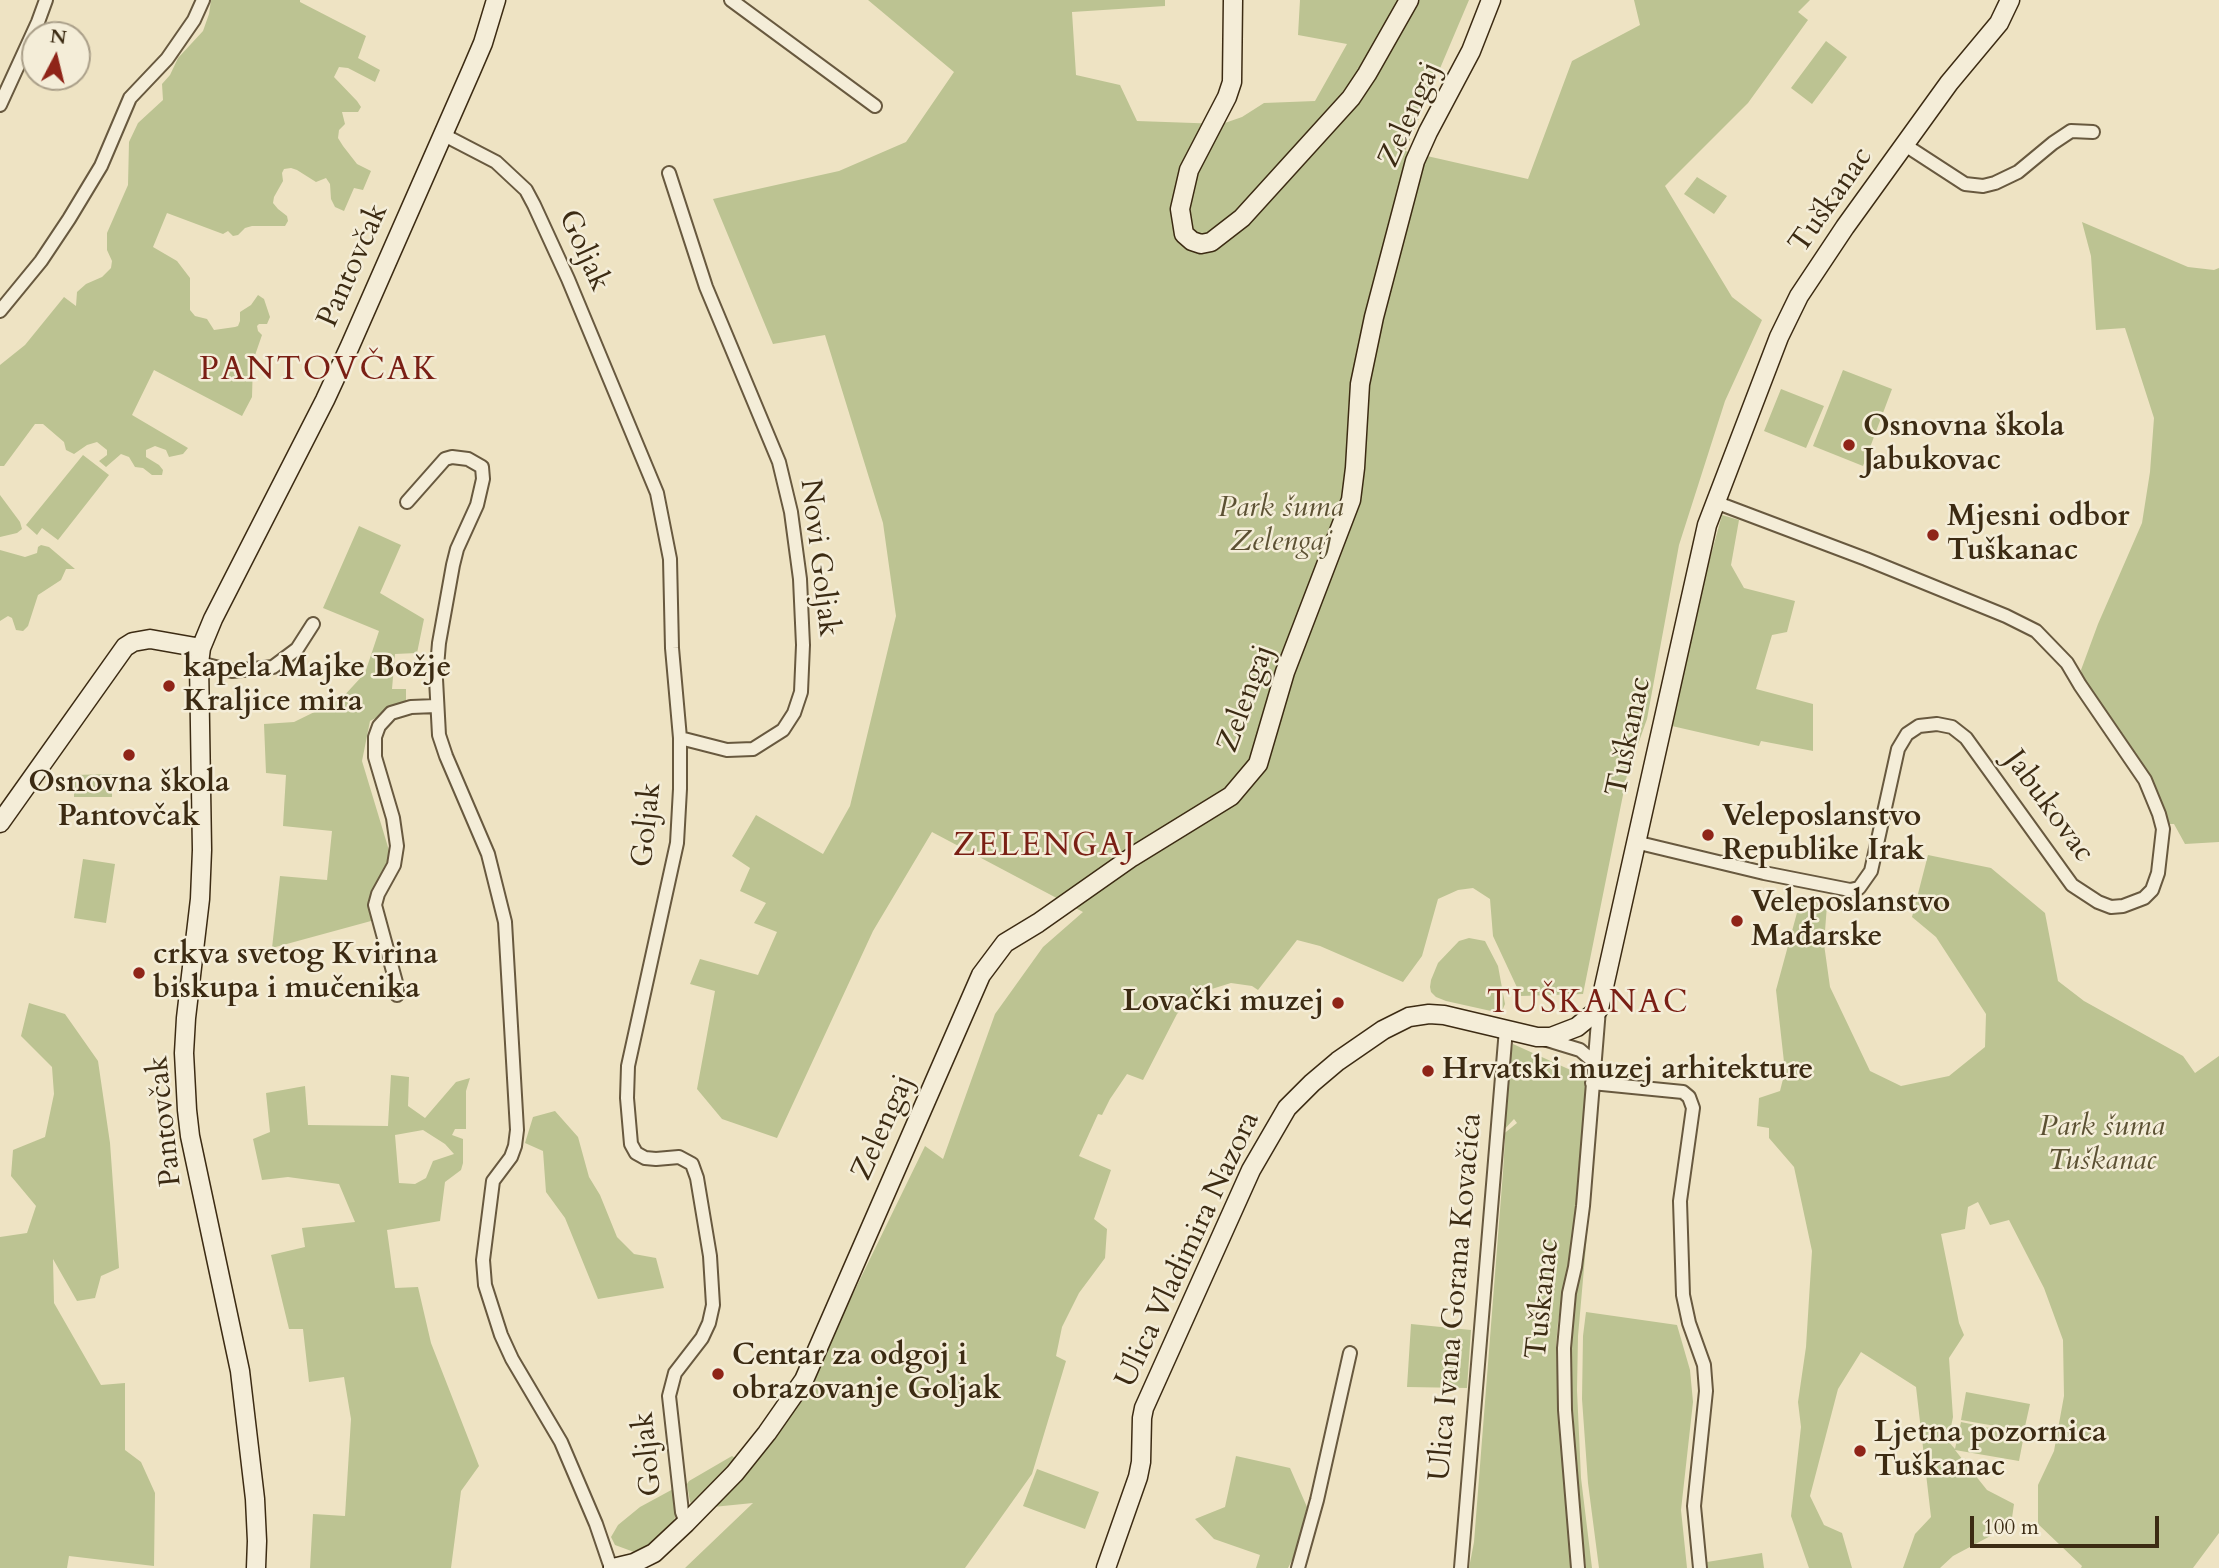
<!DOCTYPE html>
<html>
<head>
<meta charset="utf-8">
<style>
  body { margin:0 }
  #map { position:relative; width:2219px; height:1568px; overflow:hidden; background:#eee3c3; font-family:Cardo,serif }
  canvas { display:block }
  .north { position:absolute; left:21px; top:21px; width:70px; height:70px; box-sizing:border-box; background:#f4edd8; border:2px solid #aa9f89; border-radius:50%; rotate:7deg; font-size:19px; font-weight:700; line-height:28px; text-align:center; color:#3c2b13 }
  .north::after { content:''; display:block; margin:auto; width:24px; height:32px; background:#8f2418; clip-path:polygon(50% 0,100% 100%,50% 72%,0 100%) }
  .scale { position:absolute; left:1970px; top:1516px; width:189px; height:32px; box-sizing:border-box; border:4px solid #3c2b13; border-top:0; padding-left:9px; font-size:21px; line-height:24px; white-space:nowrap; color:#3c2b13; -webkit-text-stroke:5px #f4edd8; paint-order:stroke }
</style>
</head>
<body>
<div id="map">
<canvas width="2219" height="1568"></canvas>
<div class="north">N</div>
<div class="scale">100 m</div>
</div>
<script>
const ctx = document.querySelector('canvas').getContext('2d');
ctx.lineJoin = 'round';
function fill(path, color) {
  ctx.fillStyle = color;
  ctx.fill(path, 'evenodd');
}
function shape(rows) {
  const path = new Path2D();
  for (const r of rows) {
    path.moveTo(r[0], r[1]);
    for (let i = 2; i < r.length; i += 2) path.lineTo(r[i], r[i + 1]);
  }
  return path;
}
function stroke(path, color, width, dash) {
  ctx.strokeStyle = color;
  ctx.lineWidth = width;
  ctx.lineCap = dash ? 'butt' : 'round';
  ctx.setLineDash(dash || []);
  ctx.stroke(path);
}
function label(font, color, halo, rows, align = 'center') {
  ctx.font = font + ' Cardo,serif';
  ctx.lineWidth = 5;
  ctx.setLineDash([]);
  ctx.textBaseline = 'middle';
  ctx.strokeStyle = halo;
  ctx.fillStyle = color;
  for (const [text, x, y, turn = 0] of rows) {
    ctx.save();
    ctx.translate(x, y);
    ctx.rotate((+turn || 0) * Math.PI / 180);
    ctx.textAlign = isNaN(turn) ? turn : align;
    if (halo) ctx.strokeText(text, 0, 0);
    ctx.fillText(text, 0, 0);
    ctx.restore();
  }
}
fill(shape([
  [211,0,300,0,300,2,366,36,358,58,380,70,375,82,348,68,339,67,334,77,357,101,361,107,358,112,342,112,345,124,339,130,338,138,343,146,357,164,371,171,363,190,354,188,344,211,335,207,331,199,330,184,326,178,316,182,297,170,291,168,284,169,282,173,283,181,274,197,273,203,278,209,287,216,288,221,285,226,252,226,245,228,238,235,233,236,228,231,223,234,167,213,153,247,177,261,190,278,190,310,195,316,207,319,214,330,235,327,238,326,240,321,240,312,251,305,258,295,264,299,270,317,267,324,259,324,257,326,258,331,262,335,253,361,252,397,242,416,154,370,132,415,188,448,183,454,169,457,166,450,155,446,146,450,146,457,159,465,163,470,162,475,152,475,143,468,135,467,129,457,121,454,106,467,99,461,107,455,107,450,97,442,87,445,74,454,66,450,64,442,43,424,35,424,4,466,0,466,0,365,25,345,64,297,76,306,77,292,86,284,102,277,111,268,112,261,107,250,107,233,128,185,129,142,138,123,163,100,162,84,170,75,178,58,203,31,209,14],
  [868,0,1165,0,1165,6,1072,12,1076,75,1120,85,1137,121,1222,124,1242,117,1264,103,1315,101,1347,44,1298,35,1300,0,1469,0,1405,151,1528,179,1572,61,1640,25,1634,0,1810,0,1798,12,1808,20,1748,103,1665,186,1732,297,1762,320,1725,401,1679,545,1647,719,1627,775,1583,994,1521,996,1493,936,1490,899,1473,888,1458,890,1438,899,1422,956,1403,982,1320,946,1297,940,1258,990,1252,986,1231,983,1202,992,1189,1001,1177,1014,1143,1080,1127,1074,1110,1099,1102,1115,1098,1114,1079,1156,1111,1170,1094,1219,1107,1229,1105,1258,1079,1293,1062,1327,1056,1356,1066,1361,1032,1474,965,1568,685,1568,753,1503,713,1507,810,1382,925,1146,943,1159,995,1014,1043,947,1083,912,932,832,873,931,777,1138,722,1119,697,1089,715,991,690,984,700,959,758,975,777,932,754,923,766,903,740,891,750,868,732,856,756,815,823,854,850,806,896,616,883,523,825,335,773,344,713,199,839,171,906,142,954,72],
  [1826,41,1847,57,1812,104,1791,88],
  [1697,177,1727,196,1714,214,1684,194],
  [2082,222,2188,267,2214,270,2219,268,2219,842,2185,844,2174,824,2167,824,2084,682,2081,670,2098,624,2142,523,2150,472,2154,418,2125,328,2096,330,2091,256],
  [1843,370,1892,389,1863,466,1813,446],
  [1781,389,1824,406,1806,448,1764,431],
  [83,455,109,475,58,540,42,528,37,535,26,525],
  [0,495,20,522,22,529,17,533,0,537],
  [1722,515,1739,520,1731,565,1744,588,1795,601,1787,632,1772,635,1756,689,1813,704,1813,751,1761,741,1759,746,1672,726,1709,562],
  [359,526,401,545,380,593,424,619,417,653,395,654,392,689,406,689,406,702,370,721,362,761,391,857,371,921,272,948,280,876,327,880,332,831,283,826,286,775,266,773,264,724,294,722,341,699,365,673,379,631,323,608],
  [41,545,49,547,75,569,66,569,61,580,38,595,28,626,23,631,16,630,12,618,8,616,0,621,0,550,25,557,37,553,38,547],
  [112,774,112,797,74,797,74,775],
  [1928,855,1991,868,2045,913,2058,981,2084,1001,2183,1056,2195,1073,2219,1056,2219,1533,2193,1568,2081,1568,2082,1566,2038,1524,2038,1485,2054,1451,2064,1396,2063,1340,2044,1288,2009,1220,1990,1225,1978,1202,1968,1207,1965,1229,1941,1234,1959,1323,1964,1335,1949,1358,1953,1417,1948,1441,1955,1449,1961,1422,2024,1435,2019,1461,1955,1450,1987,1490,2014,1504,2011,1525,1953,1556,1940,1568,1903,1568,1915,1534,1931,1517,1916,1387,1861,1352,1838,1389,1810,1496,1824,1525,1842,1533,1852,1568,1809,1568,1791,1516,1801,1427,1798,1402,1806,1347,1812,1251,1794,1167,1769,1138,1769,1128,1757,1126,1759,1098,1780,1091,1785,1071,1776,990,1801,898,1827,905,1824,944,1830,987,1870,1071,1901,1086,1949,1076,1985,1047,1986,1014,1936,937,1912,917],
  [83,859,115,864,106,923,74,918],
  [1469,938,1485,941,1498,966,1505,1004,1502,1011,1500,1013,1446,1001,1436,997,1431,992,1430,987,1431,980,1438,963,1459,941],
  [29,1003,65,1014,98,1061,110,1143,119,1268,101,1276,95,1298,77,1301,53,1259,54,1303,101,1385,125,1383,125,1450,141,1462,155,1493,154,1566,69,1556,67,1568,0,1568,0,1237,27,1233,36,1206,11,1176,13,1150,45,1137,54,1094,52,1067,21,1036],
  [1513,1044,1586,1077,1578,1194,1569,1260,1558,1322,1556,1346,1561,1443,1571,1568,1469,1568,1474,1542,1503,1172,1505,1139,1501,1139,1501,1136,1517,1123,1514,1119,1502,1132,1508,1069],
  [391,1075,409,1077,408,1106,425,1118,456,1082,470,1078,466,1091,466,1129,455,1129,452,1135,463,1139,463,1163,461,1170,445,1182,440,1221,387,1230,395,1288,418,1287,431,1343,479,1466,461,1491,451,1568,310,1568,313,1514,345,1516,351,1419,344,1377,309,1382,303,1329,289,1329,271,1255,305,1247,302,1228,355,1222,339,1184,288,1177,262,1180,253,1139,270,1132,266,1093,305,1086,308,1125,388,1126],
  [423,1130,445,1144,454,1154,433,1161,426,1178,415,1184,399,1183,395,1135],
  [1597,1098,1599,1098,1578,1336,1577,1390,1581,1478,1592,1568,1586,1568,1578,1500,1570,1356,1573,1308,1583,1255],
  [555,1111,578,1137,589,1177,600,1195,617,1237,634,1254,656,1258,664,1288,598,1299,565,1218,546,1192,543,1151,525,1143,533,1117],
  [1586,1312,1677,1325,1690,1370,1693,1402,1681,1510,1687,1568,1599,1568,1588,1483,1582,1399,1583,1336],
  [1411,1324,1471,1330,1467,1388,1407,1387],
  [1966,1392,2030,1404,2024,1431,1961,1420],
  [732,1456,735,1458,711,1483,691,1503,690,1502,687,1484,689,1481],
  [1236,1456,1290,1468,1307,1507,1295,1554,1288,1568,1256,1568,1260,1555,1214,1539,1195,1519,1225,1507],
  [1037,1469,1099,1492,1085,1529,1023,1506],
  [675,1488,677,1512,674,1520,654,1544,640,1551,634,1552,615,1545,611,1537,618,1525,640,1507],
  [1762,1553,1764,1568,1708,1568,1707,1562]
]), '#bcc392');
const street = shape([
  [731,0,875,106],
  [0,105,38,22,46,0],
  [444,135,496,162,526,190,534,205,568,279,657,493,670,559,672,648,680,738,680,789,677,843,628,1066,627,1098,631,1144,636,1153,645,1158,656,1159,679,1157,692,1164,697,1178,710,1256,713,1305,709,1323,702,1338,675,1373,669,1396,682,1512,686,1523],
  [1905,145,1965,184,1983,186,1995,183,2018,172,2053,143,2071,131,2093,132],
  [669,173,706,287,779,462,791,512,800,579,803,645,801,692,794,713,783,730,753,749,727,750,680,738],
  [0,311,41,261,69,219,101,166,130,98,167,59,194,20,203,0],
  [407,502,445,459,452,457,468,459,482,467,483,479,477,505,457,549,453,565,439,643,436,679,439,735,446,756,488,854,505,922,517,1130,515,1146,511,1157,493,1181,483,1260,485,1285,501,1335,512,1359,561,1442,596,1524,611,1568],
  [199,663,232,671,273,667,297,649,313,624],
  [1635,842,1764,873,1850,890,1859,888,1871,871,1898,749,1907,734,1919,726,1937,724,1952,727,1966,738,2072,885,2098,902,2111,907,2123,906,2144,898,2152,890,2158,873,2163,829,2159,814,2145,780,2080,685,2067,663,2036,631,2006,616,1866,559,1715,502],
  [397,995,397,986,375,905,378,894,394,865,397,846,393,818,375,757,375,737,379,726,391,713,411,707,436,706],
  [1544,1039,1580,1050,1594,1062],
  [1592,1083,1683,1092,1689,1097,1693,1108,1680,1201,1683,1295,1689,1323,1704,1365,1706,1391,1694,1506,1700,1568],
  [1298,1568,1317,1500,1350,1353],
  [1461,1568,1506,1029],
  [1578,1568,1565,1410,1564,1348,1569,1293,1575,1267,1583,1206,1599,1009]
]);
const secondary = shape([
  [1233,0,1232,82,1227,97,1189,170,1180,209,1184,234,1192,241,1201,244,1211,242,1242,218,1351,98,1367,74,1409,0],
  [0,823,125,647,133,642,150,639,201,648],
  [256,1568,257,1541,255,1499,240,1371,190,1136,187,1110,184,1053,186,1018,200,899,202,850,199,663,201,648,213,619,325,400,350,346,471,71,483,43,496,0],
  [613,1568,634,1563,654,1553,686,1523,735,1473,767,1433,804,1380,981,975,1005,943,1038,923,1132,857,1231,796,1258,764,1285,672,1351,500,1355,468,1360,384,1374,317,1415,161,1428,132,1471,51,1491,0],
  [1106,1568,1138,1477,1141,1462,1142,1418,1144,1408,1251,1170,1287,1108,1312,1083,1338,1061,1383,1030,1409,1017,1429,1014,1444,1015,1537,1037,1551,1037,1577,1027,1599,1009,1707,525,1779,337,1799,296,1845,227,1949,83,1999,23,2010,0]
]);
stroke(street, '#68593f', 16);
stroke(secondary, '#3c2b13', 21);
stroke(street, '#f4edd8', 12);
stroke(secondary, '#f4edd8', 18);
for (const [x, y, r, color] of [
  [1849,445,7,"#8f2418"],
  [1933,535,7,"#8f2418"],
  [169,686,7,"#8f2418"],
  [129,755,7,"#8f2418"],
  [1708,835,7,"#8f2418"],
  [1737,921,7,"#8f2418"],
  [139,973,7,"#8f2418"],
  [1338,1003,7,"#8f2418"],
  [1428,1071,7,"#8f2418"],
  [718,1374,7,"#8f2418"],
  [1860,1451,7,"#8f2418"]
]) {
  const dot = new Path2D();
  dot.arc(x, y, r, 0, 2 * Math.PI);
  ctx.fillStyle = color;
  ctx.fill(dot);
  stroke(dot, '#f4edd8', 2.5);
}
label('30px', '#3c2b13', '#f4edd8', [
  ["Zelengaj",1411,115,-66],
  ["Tuškanac",1832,201,-55],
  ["Goljak",583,251,66],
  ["Pantovčak",354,266,-66],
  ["Novi Goljak",818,558,83],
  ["Zelengaj",1247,699,-70],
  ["Tuškanac",1630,737,-78],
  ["Jabukovac",2048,807,54],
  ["Goljak",648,825,-84],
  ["Pantovčak",166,1121,-96],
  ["Zelengaj",884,1128,-66],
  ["Ulica Vladimira Nazora",1189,1250,-65],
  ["Ulica Ivana Gorana Kovačića",1457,1297,-85],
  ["Tuškanac",1544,1299,-84],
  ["Goljak",649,1454,-96]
]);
label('bold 30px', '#3c2b13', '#f4edd8', [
  ["Osnovna škola",1863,428],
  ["Jabukovac",1863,462],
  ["Mjesni odbor",1947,518],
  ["Tuškanac",1947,552],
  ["kapela Majke Božje",183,669],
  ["Kraljice mira",183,703],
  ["Osnovna škola",129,784,"center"],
  ["Pantovčak",129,818,"center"],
  ["Veleposlanstvo",1722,818],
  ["Republike Irak",1722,852],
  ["Veleposlanstvo",1751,904],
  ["Mađarske",1751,938],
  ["crkva svetog Kvirina",153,956],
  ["biskupa i mučenika",153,990],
  ["Lovački muzej",1324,1003,"right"],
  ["Hrvatski muzej arhitekture",1442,1071],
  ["Centar za odgoj i",732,1357],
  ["obrazovanje Goljak",732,1391],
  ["Ljetna pozornica",1874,1434],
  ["Tuškanac",1874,1468]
], 'left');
label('italic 30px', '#5c5133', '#f4edd8', [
  ["Park šuma",1281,509],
  ["Zelengaj",1281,543],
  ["Park šuma",2102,1128],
  ["Tuškanac",2102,1162]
]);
ctx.letterSpacing = '2px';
label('32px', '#7a1f14', '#f4edd8', [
  ["ZELENGAJ",1045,848],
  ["TUŠKANAC",1588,1005]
]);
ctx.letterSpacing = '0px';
ctx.letterSpacing = '2px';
label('33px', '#7a1f14', '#f4edd8', [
  ["PANTOVČAK",319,371]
]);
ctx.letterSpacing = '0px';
</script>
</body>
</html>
